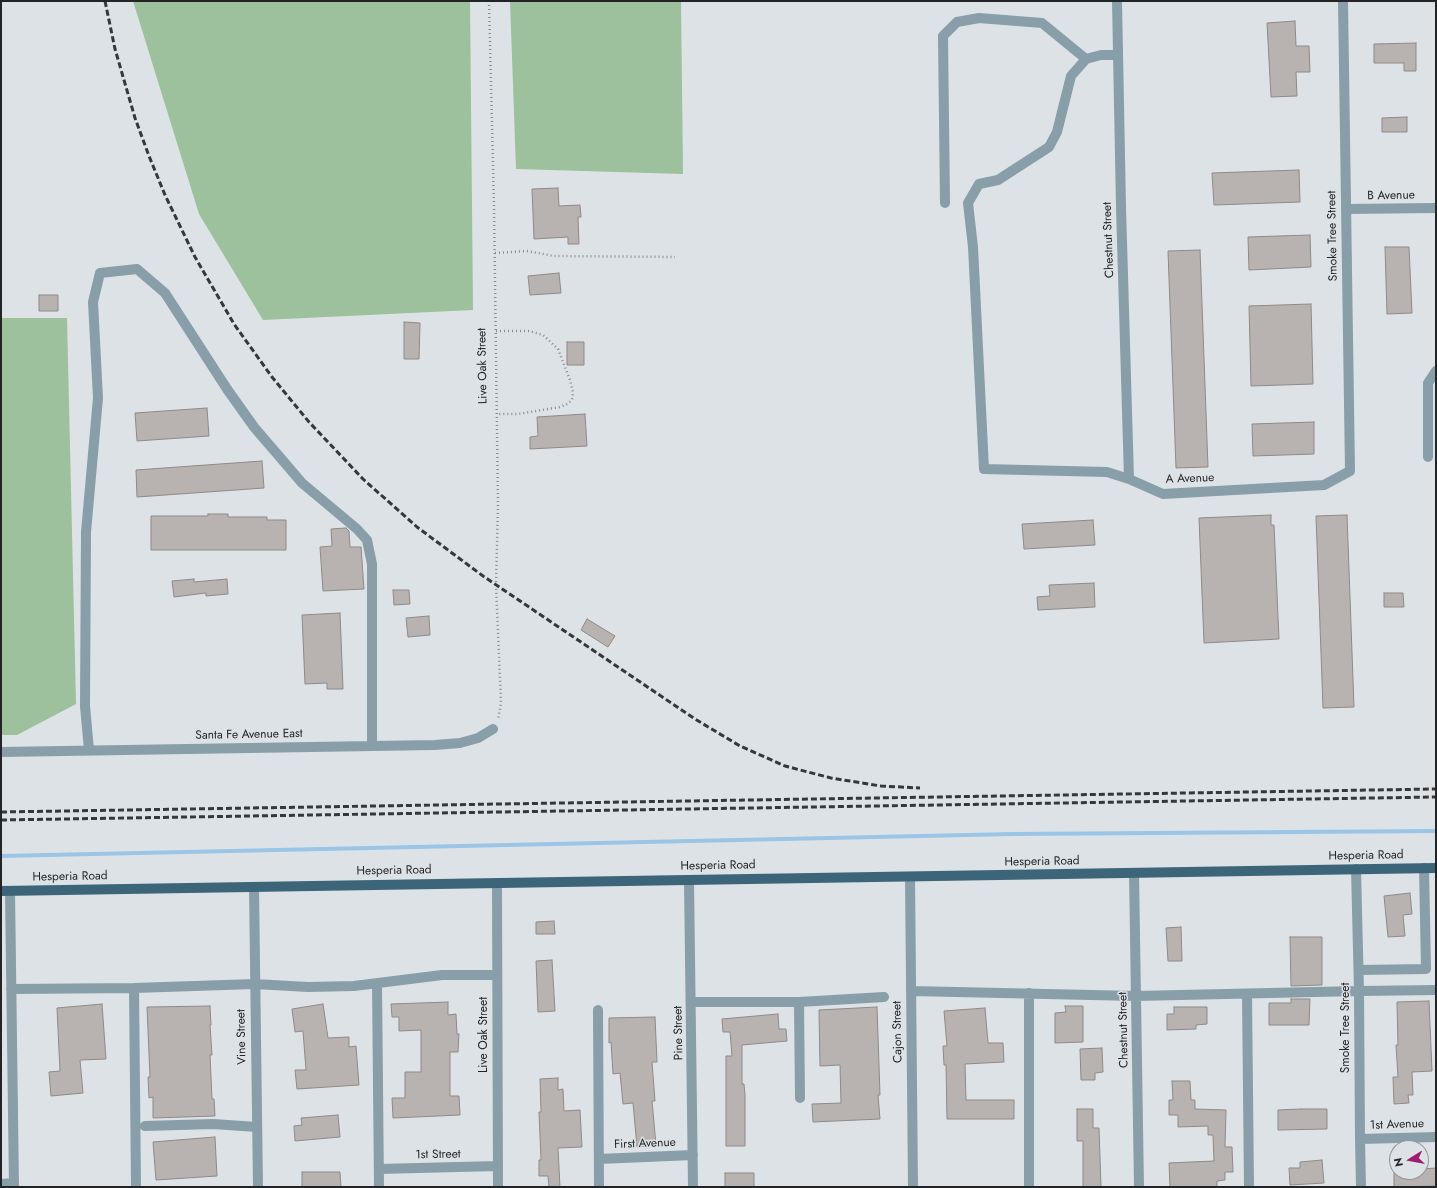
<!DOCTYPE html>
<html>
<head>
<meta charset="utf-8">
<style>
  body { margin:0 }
  #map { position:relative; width:1437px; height:1188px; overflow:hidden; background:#dde2e6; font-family:Jost,sans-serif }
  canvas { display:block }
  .frame { position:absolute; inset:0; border:2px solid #222425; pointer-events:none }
  .north { position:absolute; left:1389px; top:1140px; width:40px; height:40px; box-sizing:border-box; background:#dde2e6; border:1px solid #929699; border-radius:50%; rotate:259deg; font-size:11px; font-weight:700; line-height:16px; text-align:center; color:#222425 }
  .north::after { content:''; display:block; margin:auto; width:14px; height:18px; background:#9c1d72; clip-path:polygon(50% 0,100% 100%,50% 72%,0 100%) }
</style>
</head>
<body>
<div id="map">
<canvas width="1437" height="1188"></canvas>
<div class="frame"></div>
<div class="north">N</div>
</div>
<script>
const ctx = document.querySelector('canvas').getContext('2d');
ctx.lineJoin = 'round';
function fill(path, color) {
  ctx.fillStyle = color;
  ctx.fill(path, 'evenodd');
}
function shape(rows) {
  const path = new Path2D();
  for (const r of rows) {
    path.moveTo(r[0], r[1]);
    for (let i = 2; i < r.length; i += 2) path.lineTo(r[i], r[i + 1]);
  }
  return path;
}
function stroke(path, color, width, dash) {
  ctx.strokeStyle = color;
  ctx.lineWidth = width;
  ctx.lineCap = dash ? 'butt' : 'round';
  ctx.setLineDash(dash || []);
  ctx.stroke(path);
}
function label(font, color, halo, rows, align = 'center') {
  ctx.font = font + ' Jost,sans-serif';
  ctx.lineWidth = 3;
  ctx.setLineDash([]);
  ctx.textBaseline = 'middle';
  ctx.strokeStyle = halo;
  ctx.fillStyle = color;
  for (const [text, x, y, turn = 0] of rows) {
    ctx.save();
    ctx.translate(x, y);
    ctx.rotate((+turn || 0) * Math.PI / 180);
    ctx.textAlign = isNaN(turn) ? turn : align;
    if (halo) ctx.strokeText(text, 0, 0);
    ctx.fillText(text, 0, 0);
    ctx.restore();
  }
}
fill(shape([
  [133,1,470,1,473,310,263,320,199,214],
  [510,1,681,1,683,174,516,169],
  [1,318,67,318,76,704,17,735,1,735]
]), '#9dc09d');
stroke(shape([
  [1,856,1013,834,1436,831]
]), '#9ac5e6', 4);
const building = shape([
  [1295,21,1296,46,1309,46,1310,72,1296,72,1297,96,1271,97,1267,23,1295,21],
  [1416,43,1416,71,1404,71,1404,63,1374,63,1374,44,1416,43],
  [1407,117,1407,132,1382,132,1382,118,1407,117],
  [1299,170,1300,202,1214,205,1212,173,1299,170],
  [558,188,559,206,580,205,581,217,578,217,579,244,568,244,568,237,534,239,532,189,558,188],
  [1310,235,1311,267,1249,270,1248,237,1310,235],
  [1385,247,1409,247,1412,313,1387,314,1385,247],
  [1200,250,1208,467,1176,468,1168,251,1200,250],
  [559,273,561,293,530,295,528,276,559,273],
  [39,295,58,295,58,311,39,311,39,295],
  [1311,304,1313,384,1251,386,1249,306,1311,304],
  [404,322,420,323,419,359,404,359,404,322],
  [567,342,584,342,584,365,567,365,567,342],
  [207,408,209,436,137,441,135,413,207,408],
  [585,414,587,446,530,449,530,437,538,436,537,417,585,414],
  [1314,422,1314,454,1253,456,1252,424,1314,422],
  [262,461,264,488,137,497,136,470,262,461],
  [208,514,228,514,228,517,267,517,267,520,286,520,286,550,151,550,151,516,208,516,208,514],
  [1271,515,1271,525,1274,525,1279,639,1204,643,1199,518,1271,515],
  [1347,515,1354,707,1323,708,1316,516,1347,515],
  [1093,520,1095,545,1024,549,1022,524,1093,520],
  [346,528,349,531,350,547,361,547,364,589,323,591,320,547,332,546,331,529,346,528],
  [194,579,194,582,227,579,228,594,206,596,206,593,174,597,172,581,194,579],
  [1094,583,1095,607,1038,610,1037,597,1050,596,1049,585,1094,583],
  [393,590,409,590,410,604,394,605,393,590],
  [1384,593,1403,593,1404,607,1384,607,1384,593],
  [340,613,343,689,327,689,327,683,305,684,302,615,340,613],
  [429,616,430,635,408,637,406,618,429,616],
  [587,619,615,636,608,647,581,630,587,619],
  [1410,893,1412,914,1403,915,1405,936,1388,937,1384,896,1410,893],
  [554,921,555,934,536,934,536,922,554,921],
  [1181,927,1182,961,1168,961,1166,928,1181,927],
  [1290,937,1322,937,1322,985,1291,986,1290,937],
  [552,960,555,1011,538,1012,536,961,552,960],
  [1291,999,1310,999,1309,1025,1269,1025,1269,1003,1291,1003,1291,999],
  [1429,1001,1432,1071,1412,1072,1413,1095,1408,1095,1409,1103,1394,1104,1393,1077,1398,1077,1396,1045,1398,1045,1397,1002,1429,1001],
  [448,1002,448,1015,456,1014,457,1034,459,1034,458,1052,450,1052,450,1096,459,1096,460,1115,393,1118,392,1098,405,1098,405,1072,421,1072,421,1030,399,1031,399,1017,392,1017,391,1004,448,1002],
  [102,1004,106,1059,80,1060,83,1093,51,1096,49,1072,60,1071,57,1008,102,1004],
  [323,1004,328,1038,349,1037,349,1047,356,1046,359,1085,297,1089,295,1070,306,1070,303,1031,295,1032,292,1009,323,1004],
  [210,1006,211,1025,210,1025,212,1055,210,1055,212,1099,214,1099,215,1116,153,1118,153,1097,149,1098,148,1077,150,1077,147,1007,210,1006],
  [1065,1006,1083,1006,1083,1042,1055,1043,1055,1013,1066,1012,1065,1006],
  [877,1007,880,1095,878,1095,880,1119,813,1122,812,1104,841,1103,840,1065,820,1066,819,1010,877,1007],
  [1174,1007,1207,1007,1207,1024,1196,1025,1196,1029,1167,1030,1167,1014,1174,1014,1174,1007],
  [985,1008,988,1043,1003,1043,1004,1062,965,1064,966,1100,1014,1100,1014,1119,947,1119,946,1065,944,1065,943,1046,947,1046,944,1011,985,1008],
  [778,1014,779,1029,786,1029,787,1041,742,1045,742,1084,744,1084,745,1095,745,1146,726,1146,726,1056,732,1056,730,1032,723,1032,722,1019,778,1014],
  [655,1017,657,1062,652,1062,655,1101,652,1101,656,1145,637,1147,633,1103,623,1104,620,1073,613,1074,611,1042,609,1043,609,1018,655,1017],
  [1102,1048,1103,1072,1095,1073,1095,1080,1081,1080,1080,1049,1102,1048],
  [558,1078,558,1090,563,1089,564,1111,580,1110,582,1147,558,1148,560,1187,549,1187,548,1176,539,1176,539,1160,541,1160,539,1112,541,1112,540,1079,558,1078],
  [1172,1081,1190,1081,1191,1100,1195,1100,1195,1109,1226,1110,1225,1147,1232,1147,1233,1172,1225,1172,1225,1180,1217,1181,1217,1187,1170,1187,1169,1163,1214,1161,1213,1135,1208,1135,1208,1126,1178,1127,1178,1115,1169,1115,1169,1100,1173,1100,1172,1081],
  [1077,1109,1093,1109,1093,1128,1099,1128,1101,1187,1083,1187,1083,1141,1077,1141,1077,1109],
  [1301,1109,1327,1109,1327,1129,1278,1130,1278,1110,1301,1109],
  [338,1115,340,1137,295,1141,294,1126,302,1125,301,1118,338,1115],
  [215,1137,217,1176,156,1180,153,1142,215,1137],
  [1322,1160,1324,1183,1290,1185,1289,1168,1300,1168,1300,1162,1322,1160],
  [1436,1168,1436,1186,1394,1187,1394,1172,1421,1172,1421,1169,1436,1168],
  [302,1172,340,1172,341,1187,302,1187,302,1172],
  [725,1173,754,1173,754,1187,725,1187,725,1173]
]);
fill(building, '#b8b2b0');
stroke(building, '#8f8987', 1);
stroke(shape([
  [489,1,494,206,498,505,496,585,501,703,498,720],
  [495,253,527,251,554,256,675,257],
  [496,331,529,331,543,335,558,349,570,380,573,392,572,400,567,404,560,407,518,414,497,414]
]), '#888c8e', 2.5, [1, 3]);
stroke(shape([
  [1117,1,1121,207,1129,479],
  [1118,55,1101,55,1086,59,1071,76,1057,132,1049,147,998,180,979,184,968,203,973,247,984,469,1107,472,1129,479,1163,494,1324,485,1350,471,1343,1],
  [945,203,943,36,957,22,979,18,1042,23,1086,59],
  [1346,209,1436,208],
  [1428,457,1428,383,1436,371],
  [89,750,85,706,86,532,98,398,93,302,100,273,137,269,165,293,227,389,254,427,302,483,357,529,367,540,372,564,372,746],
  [1,752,435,745,460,743,478,738,493,729],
  [1356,869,1359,991,1360,1139,1361,1187],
  [1134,873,1139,1187],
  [910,877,913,1187],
  [689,880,693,1187],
  [497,883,498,1187],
  [254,887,258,1187],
  [10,891,14,1187],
  [1359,970,1426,969,1424,868],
  [377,983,379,1187],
  [134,988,136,1187],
  [11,989,134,988,255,984,308,987,354,986,442,975,497,975],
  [911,991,1136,996,1359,991,1436,990],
  [1029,993,1029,1187],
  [1247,994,1249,1187],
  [691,1002,799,1002,884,997],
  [799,1002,800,1098],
  [598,1010,599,1187],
  [145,1126,213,1124,257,1127],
  [1360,1139,1436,1137],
  [599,1159,693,1155],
  [379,1169,497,1166],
  [1,1184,14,1183]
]), '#889ea9', 10);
stroke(shape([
  [1,891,1436,868]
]), '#3d6579', 10);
stroke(shape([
  [105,1,115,49,135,118,149,156,165,195,195,257,234,324,272,377,309,422,363,479,417,527,483,576,695,719,740,746,785,766,831,778,881,786,920,788],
  [1,812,1436,789],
  [1,820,1436,797]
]), '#353738', 3, [6, 3]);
label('12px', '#222425', '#dde2e6', [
  ["B Avenue",1391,196,-1],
  ["Smoke Tree Street",1333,236,-91],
  ["Chestnut Street",1109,240,-92],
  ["Live Oak Street",483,366,-91],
  ["A Avenue",1190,479,-2],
  ["Santa Fe Avenue East",249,735,-1],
  ["Hesperia Road",1366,856,-1],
  ["Hesperia Road",1042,862,-1],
  ["Hesperia Road",718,866,-1],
  ["Hesperia Road",394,871,-1],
  ["Hesperia Road",70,877,-1],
  ["Smoke Tree Street",1346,1028,-90],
  ["Chestnut Street",1124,1030,-91],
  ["Cajon Street",898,1032,-91],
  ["Pine Street",679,1033,-91],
  ["Live Oak Street",484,1035,-90],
  ["Vine Street",242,1037,-91],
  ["1st Avenue",1397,1125,-2],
  ["First Avenue",645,1144,-2],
  ["1st Street",438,1155,-1]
]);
</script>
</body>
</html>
